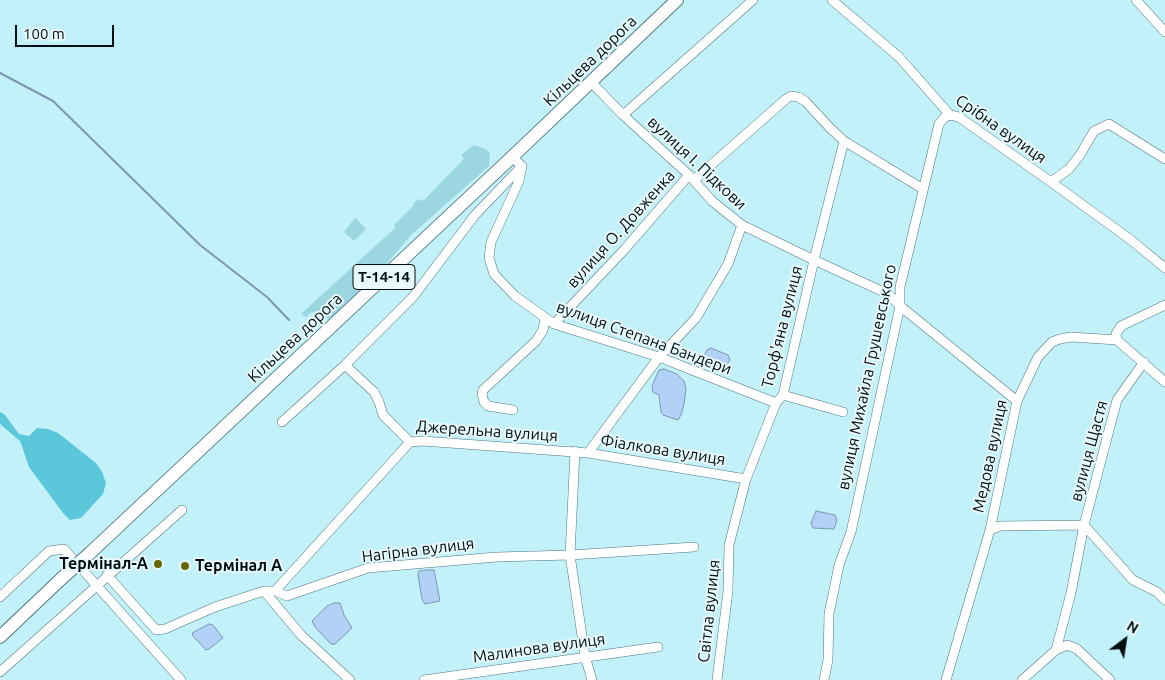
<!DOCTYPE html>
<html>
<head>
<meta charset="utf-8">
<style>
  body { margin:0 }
  #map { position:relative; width:1165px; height:680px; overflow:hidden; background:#c3f1fa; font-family:Ubuntu,sans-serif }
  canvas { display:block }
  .north { position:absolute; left:1100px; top:615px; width:50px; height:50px; -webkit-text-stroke:4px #e7f9fc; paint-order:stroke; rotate:31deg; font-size:14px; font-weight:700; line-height:20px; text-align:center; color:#010e11 }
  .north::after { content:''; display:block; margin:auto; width:18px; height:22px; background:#010e11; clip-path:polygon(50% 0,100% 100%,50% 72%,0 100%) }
  .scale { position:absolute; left:15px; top:25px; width:99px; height:22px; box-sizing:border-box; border:2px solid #010e11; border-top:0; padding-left:6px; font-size:15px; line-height:18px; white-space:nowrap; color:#010e11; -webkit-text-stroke:4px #e7f9fc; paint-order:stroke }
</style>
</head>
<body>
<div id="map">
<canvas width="1165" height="680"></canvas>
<div class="north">N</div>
<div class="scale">100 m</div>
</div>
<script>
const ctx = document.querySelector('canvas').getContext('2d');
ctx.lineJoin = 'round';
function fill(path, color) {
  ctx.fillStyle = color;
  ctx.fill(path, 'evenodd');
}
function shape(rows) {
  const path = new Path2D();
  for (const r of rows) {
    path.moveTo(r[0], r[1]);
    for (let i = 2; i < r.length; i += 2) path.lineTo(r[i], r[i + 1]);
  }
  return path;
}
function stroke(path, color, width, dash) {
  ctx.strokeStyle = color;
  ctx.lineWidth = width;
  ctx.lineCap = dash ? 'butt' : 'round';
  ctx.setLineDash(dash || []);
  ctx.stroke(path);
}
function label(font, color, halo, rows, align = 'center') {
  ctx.font = font + ' Ubuntu,sans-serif';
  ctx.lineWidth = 4;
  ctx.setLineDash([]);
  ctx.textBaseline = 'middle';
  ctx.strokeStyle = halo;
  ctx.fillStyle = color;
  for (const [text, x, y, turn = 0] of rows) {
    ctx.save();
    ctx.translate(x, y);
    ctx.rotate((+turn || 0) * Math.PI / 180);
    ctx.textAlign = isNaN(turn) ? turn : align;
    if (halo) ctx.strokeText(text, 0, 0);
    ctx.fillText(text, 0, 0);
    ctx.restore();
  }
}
fill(shape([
  [474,145,486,149,490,154,489,166,412,234,371,282,329,320,321,313,312,312,306,317,301,314,395,228,394,225,414,205,414,203,418,199,423,201,464,159,461,155],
  [355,218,366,229,354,241,344,232]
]), '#9bd6e1');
fill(shape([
  [0,412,5,415,19,434,29,436,37,428,48,429,58,433,96,463,102,472,106,483,103,494,81,518,70,520,63,513,29,467,20,441,0,424]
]), '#5bc7da');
const water = shape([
  [711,348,728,355,730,360,723,370,711,367,703,363,704,356,707,350,711,348],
  [664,369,677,374,684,381,686,389,684,404,681,415,678,420,663,415,661,412,659,395,653,392,652,386,659,370,664,369],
  [816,511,835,515,837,520,834,529,813,528,811,523,816,511],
  [427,570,434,570,440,601,425,604,422,599,418,575,419,571,427,570],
  [334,603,340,603,344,615,352,628,335,644,331,644,315,627,312,621,327,606,334,603],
  [209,624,213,625,223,638,209,649,206,650,193,636,192,633,209,624]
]);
fill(water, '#b1d2f6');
stroke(water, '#7c97b1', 1);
stroke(shape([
  [0,73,53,101,200,245,267,297,289,320]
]), '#7c97b1', 2);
const minor = shape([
  [832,0,899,57,950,115,959,117,1051,182,1131,240,1165,268],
  [1136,0,1165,32],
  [591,82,623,115,689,175,712,201,742,225,814,260,888,294,900,306,1017,401],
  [623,115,753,0],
  [512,157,522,166,519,181,491,242,489,258,494,274,515,296,554,324,659,357,776,403],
  [694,180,786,99,791,96,798,97,805,101,830,128,844,141,923,189],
  [1051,182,1069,169,1080,155,1094,131,1109,124,1165,159],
  [554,324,624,250,689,175],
  [1117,340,1116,334,1121,326,1165,305],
  [345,365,374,392,379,402,383,415,410,442],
  [783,395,843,412],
  [513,410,488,406,484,402,482,394,483,390,536,341,543,330,545,318],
  [282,422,345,365,413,297,475,215,522,166],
  [410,442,422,441,588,453,746,479],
  [575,451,570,555,585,656,592,680],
  [588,453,659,357,696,318,728,264,742,225],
  [1084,525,1133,580,1157,592,1165,600],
  [990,530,1000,526,1084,525],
  [107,575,156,630,165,629,215,607,264,591,275,591,410,442],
  [264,591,301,635,350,680],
  [275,591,287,596,368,568,497,557,570,555,694,547],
  [0,597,49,551,64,549,181,680],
  [1056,650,1071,593,1084,525,1117,400,1144,362],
  [0,672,182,510],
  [424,680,658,647],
  [717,680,728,591,729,545,746,479,776,403,783,395,814,260,844,141],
  [824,680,828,660,829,614,839,565,851,532,900,306,900,287,939,124,945,117,950,115],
  [946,680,990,530,1017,401,1038,357,1052,342,1060,339,1071,337,1117,340,1165,382],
  [1022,680,1056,650,1067,645,1077,649,1110,680]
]);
const highway = shape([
  [90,553,512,157,677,0],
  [0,637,61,579]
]);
stroke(minor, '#4c777f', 10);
stroke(highway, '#4c777f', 14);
stroke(minor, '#fff', 9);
stroke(highway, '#fff', 12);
const highwayBridge = shape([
  [61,579,90,553]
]);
stroke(highwayBridge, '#4c777f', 14, []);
stroke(highwayBridge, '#fff', 12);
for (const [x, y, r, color] of [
  [158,564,5,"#666805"],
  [185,566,5,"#666805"]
]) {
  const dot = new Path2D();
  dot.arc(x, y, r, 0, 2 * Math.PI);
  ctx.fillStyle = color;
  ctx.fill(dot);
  stroke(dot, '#e7f9fc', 2);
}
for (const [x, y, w] of [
  [384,277,62]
]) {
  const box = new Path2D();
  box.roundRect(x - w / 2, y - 12.5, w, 25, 4);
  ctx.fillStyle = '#e7f9fc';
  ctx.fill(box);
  stroke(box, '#010e11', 1);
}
label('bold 15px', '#010e11', null, [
  ["Т-14-14",384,277]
]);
label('16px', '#010e11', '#e7f9fc', [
  ["Кільцева дорога",590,61,-44],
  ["Срібна вулиця",1001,129,35],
  ["вулиця І. Підкови",697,163,43],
  ["вулиця О. Довженка",621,229,-48],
  ["Торф'яна вулиця",782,327,-76],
  ["Кільцева дорога",295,338,-43],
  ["вулиця Степана Бандери",644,338,20],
  ["вулиця Михайла Грушевського",867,377,-78],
  ["Джерельна вулиця",487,431,4],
  ["Фіалкова вулиця",663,450,9],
  ["вулиця Щастя",1089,451,-75],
  ["Медова вулиця",990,456,-78],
  ["Нагірна вулиця",418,550,-7],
  ["Світла вулиця",709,611,-84],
  ["Малинова вулиця",539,648,-8]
]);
label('bold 16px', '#010e11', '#e7f9fc', [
  ["Термінал-А",148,564],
  ["Термінал А",195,566,"left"]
], 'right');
</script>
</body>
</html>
